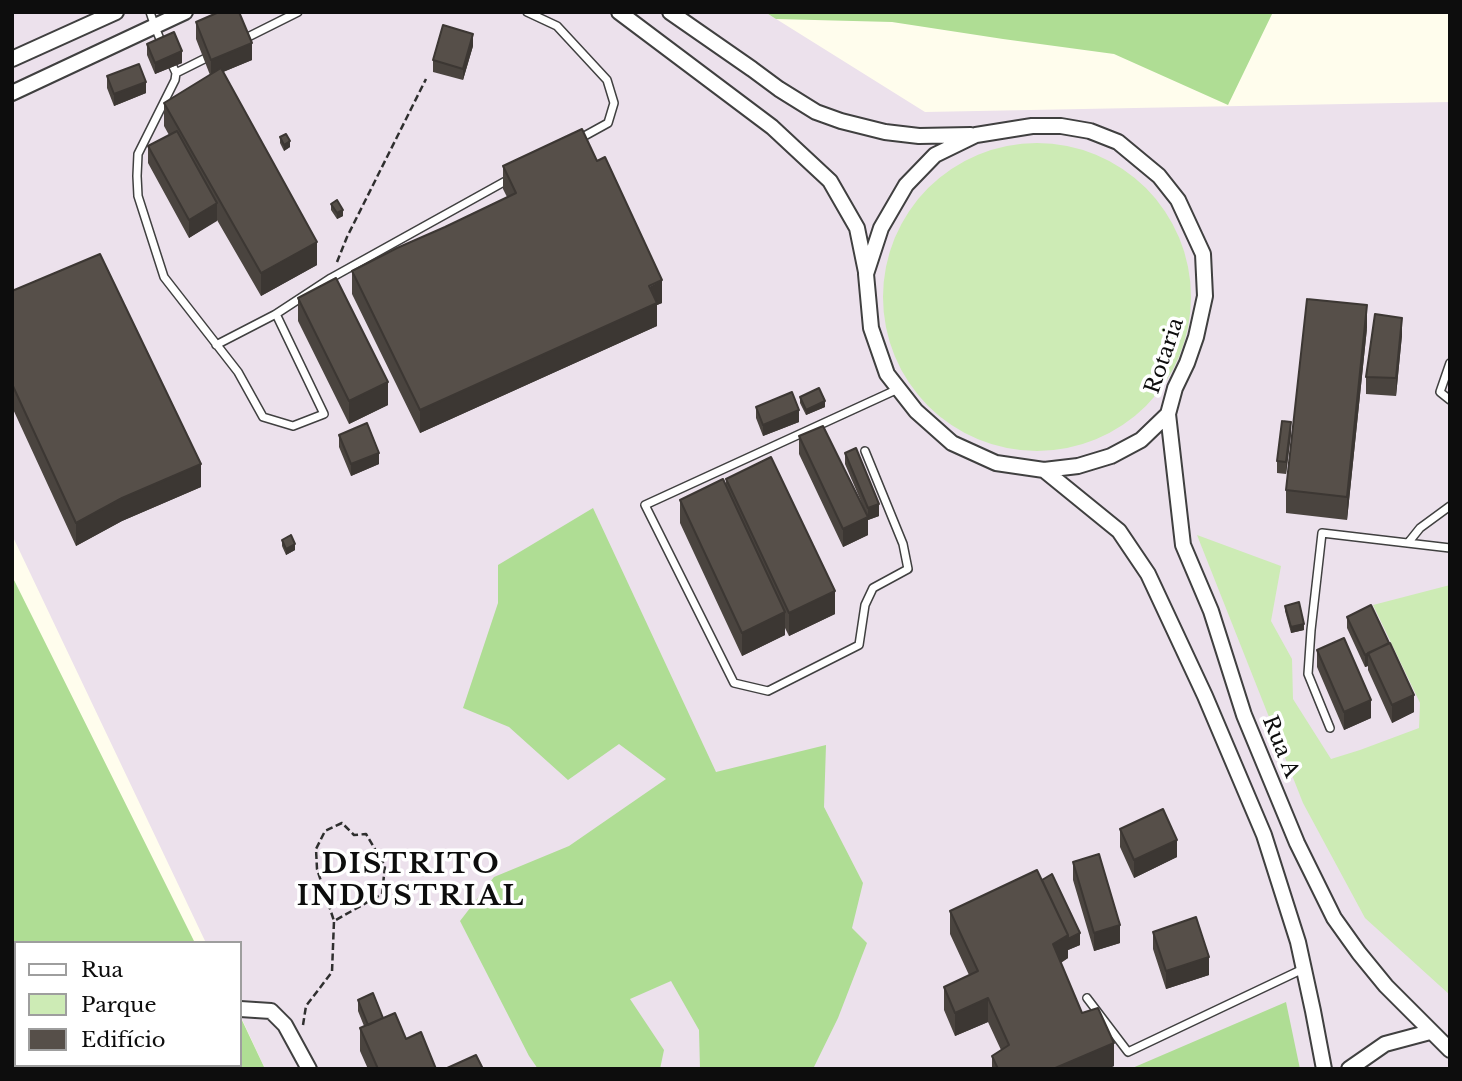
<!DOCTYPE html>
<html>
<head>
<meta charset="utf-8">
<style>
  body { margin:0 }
  #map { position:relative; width:1462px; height:1081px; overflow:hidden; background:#fffded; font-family:"Libre Baskerville",serif }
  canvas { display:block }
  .frame { position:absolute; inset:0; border:14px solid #0d0d0d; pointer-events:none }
  .legend { position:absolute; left:14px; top:941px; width:228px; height:126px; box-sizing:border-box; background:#fff; border:2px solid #9e9e9e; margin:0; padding:9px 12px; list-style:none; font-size:21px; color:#0d0d0d }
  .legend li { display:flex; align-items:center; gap:14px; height:35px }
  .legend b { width:35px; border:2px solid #9e9e9e }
</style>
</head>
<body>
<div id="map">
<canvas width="1462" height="1081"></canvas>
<div class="frame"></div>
<ul class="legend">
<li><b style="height:9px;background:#fff"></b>Rua</li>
<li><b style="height:19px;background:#cdebb5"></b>Parque</li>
<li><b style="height:19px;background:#564f49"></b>Edifício</li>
</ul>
</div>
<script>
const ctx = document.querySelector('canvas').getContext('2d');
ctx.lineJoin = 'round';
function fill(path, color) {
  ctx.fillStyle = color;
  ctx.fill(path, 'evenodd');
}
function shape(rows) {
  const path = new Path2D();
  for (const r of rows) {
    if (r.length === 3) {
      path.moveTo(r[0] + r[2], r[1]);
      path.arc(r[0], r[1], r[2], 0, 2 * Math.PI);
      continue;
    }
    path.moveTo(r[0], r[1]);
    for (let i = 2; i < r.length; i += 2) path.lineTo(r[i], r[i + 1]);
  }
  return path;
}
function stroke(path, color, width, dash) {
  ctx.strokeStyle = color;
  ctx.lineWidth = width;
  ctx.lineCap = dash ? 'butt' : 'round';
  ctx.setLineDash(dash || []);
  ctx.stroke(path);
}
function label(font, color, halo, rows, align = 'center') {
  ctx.font = font + ' "Libre Baskerville",serif';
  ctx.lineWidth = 7;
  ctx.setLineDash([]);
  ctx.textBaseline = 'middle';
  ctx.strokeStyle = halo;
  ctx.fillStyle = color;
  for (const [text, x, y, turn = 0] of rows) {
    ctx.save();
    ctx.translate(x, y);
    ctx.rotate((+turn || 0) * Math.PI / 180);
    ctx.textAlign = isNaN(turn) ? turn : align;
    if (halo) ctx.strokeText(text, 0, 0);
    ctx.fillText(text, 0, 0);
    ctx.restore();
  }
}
fill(shape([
  [12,12,765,12,925,112,1450,102,1450,1069,265,1069,240,1015,240,943,206,943,12,535]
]), '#ece1ec');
fill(shape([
  [1037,297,154],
  [1197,535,1281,566,1271,621,1292,659,1293,699,1331,759,1360,750,1419,728,1420,703,1373,605,1450,585,1450,995,1365,918,1303,803]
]), '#cdebb5');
fill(shape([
  [765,12,1273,12,1228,105,1114,54,1003,39,892,22,776,19],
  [593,508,716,772,826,745,824,807,863,883,852,928,867,943,838,1018,813,1069,700,1069,699,1030,671,981,630,999,664,1050,660,1069,538,1069,529,1056,460,921,494,877,569,846,666,779,619,744,568,780,509,727,463,708,498,603,498,565],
  [12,576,195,943,16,943,16,1065,25,1065,17,1069,12,1069],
  [1286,1002,1300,1069,1130,1069],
  [240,1016,265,1069,124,1069,131,1065,240,1065]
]), '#afdd94');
const lane = shape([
  [150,12,155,27,162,44],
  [527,12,557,26,607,80,614,103,608,123,579,139],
  [242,40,298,12],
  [169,58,176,73,175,80,138,154,137,176,138,196,164,277,238,372,263,417,293,426,324,414,276,314],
  [176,73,210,56],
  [216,345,276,314,331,278,511,178],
  [1450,363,1440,392,1450,400],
  [865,451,903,544,908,569,873,588,865,605,859,645,768,691,734,683,645,505,898,389],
  [1408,543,1420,528,1450,506],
  [1330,728,1308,674,1311,630,1322,533,1450,548],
  [1087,998,1128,1052,1303,969]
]);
const street = shape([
  [619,12,772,127,830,181,857,228,866,272],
  [670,12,752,69,779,89,816,112,841,121,885,132,919,136,971,135],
  [12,59,116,12],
  [12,93,185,12],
  [1032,126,1061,126,1090,131,1118,142,1159,176,1178,200,1203,254,1205,296,1196,337,1187,363,1175,388,1168,414,1141,440,1111,456,1078,466,1044,470,996,463,952,443,916,411,887,374,871,328,866,274,881,228,906,185,935,155,976,135,1032,126],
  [1168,414,1183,545,1211,611,1244,715,1297,843,1334,918,1359,953,1386,986,1450,1050],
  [1044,470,1119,531,1148,574,1205,696,1264,835,1298,942,1313,1011,1324,1069],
  [240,1009,271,1011,285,1025,309,1069],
  [93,1069,101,1065],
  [1349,1069,1385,1044,1430,1032]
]);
stroke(lane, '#404040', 10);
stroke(street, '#404040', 18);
stroke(shape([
  [337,262,347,237,426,79],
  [303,1025,306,1006,332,972,334,921,382,894,385,866,366,834,354,835,342,823,325,831,316,849,317,869,334,921]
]), '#2f2f2f', 2.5, [7, 3.5]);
stroke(lane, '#fff', 7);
stroke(street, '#fff', 14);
fill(shape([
  [196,22,252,60,223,72,317,265,261,296,217,220,189,238,148,163,148,146,169,135,164,126,164,103,210,75,196,39],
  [147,44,182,63,155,74,147,55],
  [473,46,463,80,433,72,433,60],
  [107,76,146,93,114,106,107,88],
  [280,137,290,147,284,151,280,143],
  [503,166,662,303,657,305,657,326,420,433,352,294,352,271,507,197,503,189],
  [331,204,343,216,337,219,331,210],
  [12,291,201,487,122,521,76,546,12,407],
  [298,298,388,405,349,424,298,321],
  [1367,328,1347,520,1286,513,1286,490],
  [1402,335,1396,396,1366,394,1366,377],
  [800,397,825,407,806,415,800,403],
  [756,407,799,422,763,436,756,418],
  [1291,434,1286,474,1277,473,1277,461],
  [339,435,379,464,351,476,339,447],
  [799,436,866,513,845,464,845,453,879,516,868,520,868,518,868,535,843,547,799,454],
  [726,479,835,614,789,636,785,628,785,635,742,656,680,523,680,500,726,485],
  [282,540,295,550,286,555,282,546],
  [1285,606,1304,630,1291,633,1285,611],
  [1347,617,1414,712,1392,723,1368,670,1368,666,1365,667,1347,628],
  [1317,650,1371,718,1344,730,1317,667],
  [1120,829,1177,857,1134,878,1120,847],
  [1073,862,1120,943,1094,951,1073,880],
  [1042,880,1080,945,1068,950,1068,958,1061,963,1082,1013,1114,1066,1107,1069,992,1069,992,1056,1001,1050,988,1022,955,1036,944,1010,944,987,969,975,950,934,950,911],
  [1153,932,1209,975,1166,989,1153,949],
  [358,1000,383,1018,436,1069,368,1069,360,1051,360,1028,364,1026,358,1011]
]), '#4a443f');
fill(shape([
  [473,34,473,46,463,80,463,69],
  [252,43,252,60,211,77,211,60],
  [182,51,182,63,155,74,155,63],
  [146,82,146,93,114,106,114,94],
  [290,141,290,147,284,151,284,145],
  [217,203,217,221,189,238,189,220],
  [343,210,343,216,337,219,337,213],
  [317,242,317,265,261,296,261,273],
  [662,280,662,303,657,305,657,326,420,433,420,410],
  [1367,305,1367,328,1347,520,1347,497],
  [1402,318,1402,335,1396,396,1396,378],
  [388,382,388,405,349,424,349,401],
  [825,401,825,407,806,415,806,410],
  [799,410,799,422,763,436,763,425],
  [1291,422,1291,434,1286,474,1286,462],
  [379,453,379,464,351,476,351,464],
  [201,464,201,487,122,521,76,546,76,523,122,498],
  [879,504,879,516,868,520,868,508],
  [868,517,868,535,843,547,843,529],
  [295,544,295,550,286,555,286,549],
  [835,591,835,614,789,636,789,613],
  [785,612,785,635,742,656,742,633],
  [1304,624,1304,630,1291,633,1291,627],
  [1368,654,1368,666,1365,667,1365,655],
  [1414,695,1414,712,1392,723,1392,705],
  [1371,700,1371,718,1344,730,1344,712],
  [1177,840,1177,857,1134,878,1134,860],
  [1120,925,1120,943,1094,951,1094,933],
  [1080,933,1080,945,1068,950,1068,958,1053,967,1053,944,1068,935],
  [1209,957,1209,975,1166,989,1166,971],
  [988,998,988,1022,955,1036,955,1013],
  [1114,1043,1114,1066,1107,1069,1053,1069]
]), '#3c3733');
const building = shape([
  [219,12,239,12,252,43,211,60,196,22,219,12],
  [443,25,473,34,463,69,433,60,443,25],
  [174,32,182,51,155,63,147,44,174,32],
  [139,64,146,82,114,94,107,76,139,64],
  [221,68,317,242,261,273,164,103,221,68],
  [582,129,597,161,605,157,662,280,649,286,657,303,420,410,352,271,397,248,445,227,516,193,503,166,582,129],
  [177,131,217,203,189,220,148,146,177,131],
  [286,134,290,141,284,145,280,137,286,134],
  [337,200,343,210,337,213,331,204,337,200],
  [100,254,201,464,122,498,76,523,12,384,12,291,100,254],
  [336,278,388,382,349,401,298,298,336,278],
  [1307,299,1367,305,1347,497,1286,490,1307,299],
  [1375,314,1402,318,1396,378,1366,377,1375,314],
  [819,388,825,401,806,410,800,397,819,388],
  [792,392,799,410,763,425,756,407,792,392],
  [1282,421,1291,422,1286,462,1277,461,1282,421],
  [367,423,379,453,351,464,339,435,367,423],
  [823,426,868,517,843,529,799,436,823,426],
  [856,448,879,504,868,508,845,453,856,448],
  [771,457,835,591,789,613,726,479,771,457],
  [723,479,785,612,742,633,680,500,723,479],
  [291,535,295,544,286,549,282,540,291,535],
  [1299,602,1304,624,1291,627,1285,606,1299,602],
  [1371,605,1389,643,1365,655,1347,617,1371,605],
  [1344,638,1371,700,1344,712,1317,650,1344,638],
  [1390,643,1414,695,1392,705,1368,653,1390,643],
  [1163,809,1177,840,1134,860,1120,829,1163,809],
  [1099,854,1120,925,1094,933,1073,862,1099,854],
  [1037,870,1068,935,1053,944,1082,1013,1098,1008,1114,1043,1053,1069,998,1069,992,1056,1009,1045,988,998,955,1013,944,987,978,971,950,911,1037,870],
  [1052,874,1080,933,1068,939,1068,935,1042,880,1052,874],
  [1196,917,1209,957,1166,971,1153,932,1196,917],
  [373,993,383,1018,368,1025,358,1000,373,993],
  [395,1013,406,1039,421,1032,436,1069,378,1069,360,1028,395,1013],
  [476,1055,483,1069,445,1069,476,1055]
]);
fill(building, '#564f49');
stroke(building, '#3c3733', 2);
label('21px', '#0d0d0d', '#fff', [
  ["Rotaria",1165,356,-71],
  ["Rua A",1280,747,68]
]);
ctx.letterSpacing = '2px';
label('bold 28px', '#0d0d0d', '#fff', [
  ["DISTRITO",411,865],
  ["INDUSTRIAL",411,897]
]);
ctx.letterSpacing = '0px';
</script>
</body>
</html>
